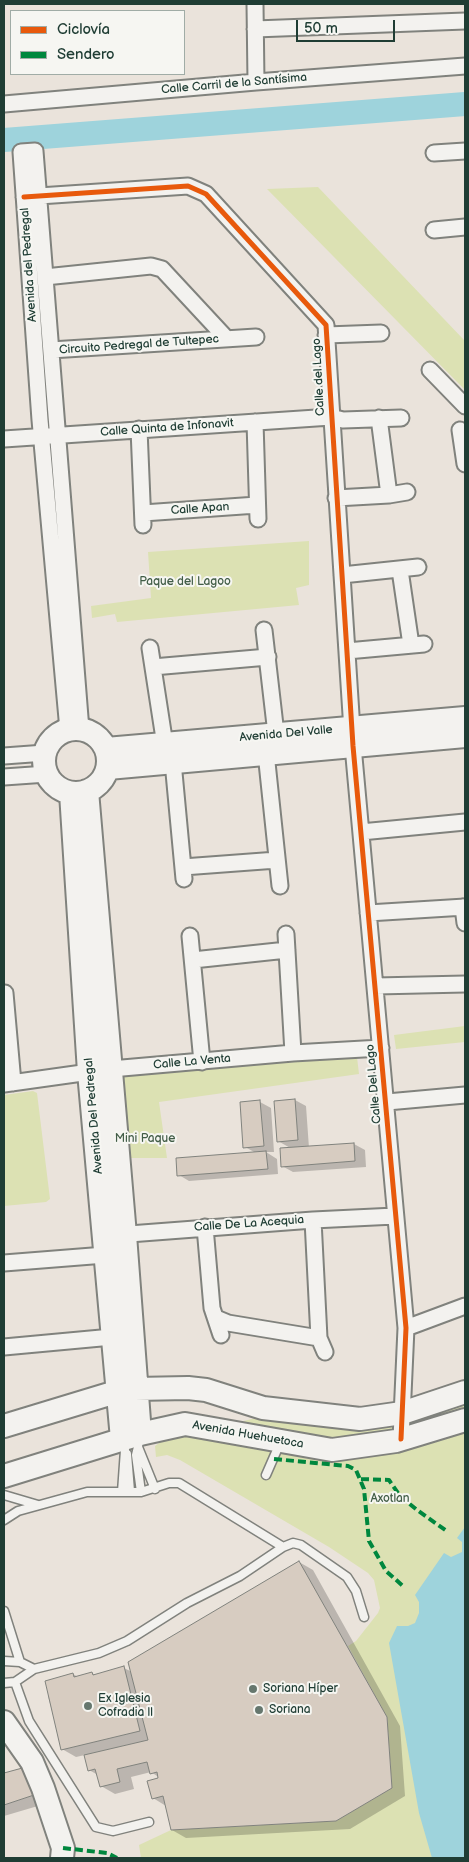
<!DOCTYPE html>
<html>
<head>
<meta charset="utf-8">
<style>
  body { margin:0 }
  #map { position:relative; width:469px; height:1862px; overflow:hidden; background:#eae3db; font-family:"Balsamiq Sans",sans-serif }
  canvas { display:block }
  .frame { position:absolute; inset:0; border:5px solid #1f3d34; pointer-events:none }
  .legend { position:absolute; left:10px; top:10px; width:175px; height:65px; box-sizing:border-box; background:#f6f6f2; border:1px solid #a0aca6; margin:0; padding:6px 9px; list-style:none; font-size:15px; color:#1f3d34 }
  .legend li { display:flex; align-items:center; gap:10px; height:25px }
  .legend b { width:25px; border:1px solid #a0aca6 }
  .scale { position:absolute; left:296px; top:20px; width:99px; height:22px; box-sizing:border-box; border:2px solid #1f3d34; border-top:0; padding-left:6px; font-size:15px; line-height:18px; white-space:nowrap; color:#1f3d34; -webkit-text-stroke:4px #f6f6f2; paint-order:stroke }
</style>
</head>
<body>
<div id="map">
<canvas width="469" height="1862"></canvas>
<div class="frame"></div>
<ul class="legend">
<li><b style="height:6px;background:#e8590c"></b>Ciclovía</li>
<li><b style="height:6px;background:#00873e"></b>Sendero</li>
</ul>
<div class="scale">50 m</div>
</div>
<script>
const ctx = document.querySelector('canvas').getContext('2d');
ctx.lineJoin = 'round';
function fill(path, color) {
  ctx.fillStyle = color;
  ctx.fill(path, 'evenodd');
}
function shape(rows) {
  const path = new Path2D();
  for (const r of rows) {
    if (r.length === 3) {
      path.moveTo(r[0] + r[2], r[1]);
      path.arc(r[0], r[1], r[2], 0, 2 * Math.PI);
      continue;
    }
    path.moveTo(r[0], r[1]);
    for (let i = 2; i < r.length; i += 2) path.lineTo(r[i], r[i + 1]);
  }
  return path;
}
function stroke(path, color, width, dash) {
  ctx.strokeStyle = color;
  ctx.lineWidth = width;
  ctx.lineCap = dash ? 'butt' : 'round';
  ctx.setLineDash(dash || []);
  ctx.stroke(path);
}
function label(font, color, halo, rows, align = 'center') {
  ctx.font = font + ' "Balsamiq Sans",sans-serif';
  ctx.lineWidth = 4;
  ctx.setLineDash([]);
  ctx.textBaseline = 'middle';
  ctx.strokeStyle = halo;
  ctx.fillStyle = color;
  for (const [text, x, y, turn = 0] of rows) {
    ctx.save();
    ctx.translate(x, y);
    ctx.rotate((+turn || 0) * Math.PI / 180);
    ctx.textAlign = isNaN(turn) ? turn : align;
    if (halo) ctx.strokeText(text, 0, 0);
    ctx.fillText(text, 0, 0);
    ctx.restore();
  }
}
fill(shape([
  [318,187,465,341,465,390,267,189],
  [309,541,309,585,296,588,299,605,117,622,115,614,92,618,91,606,151,598,148,552],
  [465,1026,465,1042,396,1049,394,1035],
  [357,1057,359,1074,159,1102,167,1158,127,1158,120,1076],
  [33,1091,37,1093,50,1199,46,1202,4,1206,4,1095],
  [465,1401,465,1858,141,1858,139,1845,171,1830,336,1821,392,1788,387,1717,348,1646,356,1641,378,1613,380,1608,374,1580,368,1573,329,1547,180,1460,167,1455,156,1457,155,1446,162,1441,260,1417,334,1427,375,1427]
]), '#dce1b3');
fill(shape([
  [465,1527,465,1858,432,1858,419,1813,389,1643,397,1626,408,1626,415,1623,419,1613,419,1602,415,1595,444,1553,451,1557,462,1552,462,1542,457,1538]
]), '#9ed3dc');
fill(shape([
  [295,1100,306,1106,309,1148,354,1144,365,1150,366,1167,293,1172,282,1166,292,1149,278,1141],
  [260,1102,271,1108,274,1152,266,1152,277,1159,278,1174,189,1181,179,1175,256,1153,245,1147],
  [299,1562,313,1570,400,1726,405,1796,350,1829,186,1838,172,1830,166,1806,153,1798,160,1778,151,1772,131,1777,134,1789,115,1794,101,1786,98,1775,89,1770,85,1755,76,1757,62,1749,48,1696,73,1674,78,1677,92,1673,95,1675,124,1668,132,1672],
  [25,1768,48,1803,4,1816,4,1774]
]), '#0003');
stroke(shape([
  [4,140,465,104]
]), '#9ed3dc', 24);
const building = shape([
  [295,1099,298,1140,277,1142,274,1101,295,1099],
  [260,1100,264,1146,243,1148,240,1102,260,1100],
  [354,1143,355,1161,281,1167,280,1148,354,1143],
  [266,1151,268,1169,177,1176,176,1158,266,1151],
  [299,1561,387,1717,392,1788,336,1821,171,1830,163,1796,152,1799,147,1781,158,1778,157,1772,150,1774,147,1762,117,1769,120,1782,100,1787,95,1769,88,1771,84,1755,148,1740,128,1662,299,1561],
  [124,1666,140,1731,61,1750,45,1681,73,1673,74,1677,92,1672,93,1675,124,1666],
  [26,1767,34,1795,4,1805,4,1773,26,1767]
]);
fill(building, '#d7ccc1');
stroke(building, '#80827d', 1);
const lane = shape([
  [139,1437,138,1447,155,1489],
  [138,1447,136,1455,141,1492],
  [127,1454,130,1491],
  [266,1475,280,1443],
  [122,1492,125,1450,122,1441],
  [4,1495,38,1505],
  [4,1520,18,1511,87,1492,141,1492,169,1483,179,1483,283,1547,240,1576,187,1603,127,1641,99,1653,34,1669,15,1682,4,1683],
  [283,1547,293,1543,301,1545,347,1577,356,1591,364,1617],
  [4,1611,20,1662,34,1669],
  [4,1661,20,1662],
  [15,1682,29,1721,96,1827,113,1831,149,1822]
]);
const street = shape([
  [255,4,256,82],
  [255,29,465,21],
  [4,104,256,82,465,66],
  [434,153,465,151],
  [24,197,188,186,206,194,326,325,353,746,406,1328,401,1439],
  [434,230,465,227],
  [45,277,151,266,162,269,227,339],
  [326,335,381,333],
  [51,350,256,337],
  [430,370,465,406],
  [379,418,389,495],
  [255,422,258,519],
  [139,429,143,525],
  [460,430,465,464],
  [4,439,331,417,343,420,401,418],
  [336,498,389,495,407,492],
  [143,513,257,505],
  [400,570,411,645],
  [342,575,418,567],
  [264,630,276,734],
  [150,648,165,745],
  [347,651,424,644],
  [153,667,268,657],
  [68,730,40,420,21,152,35,151,81,730],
  [266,753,280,886],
  [4,756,45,753],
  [173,762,184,879],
  [4,777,47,774],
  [361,832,465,822],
  [183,867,277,860],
  [463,907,465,923],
  [368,913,465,907],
  [286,934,293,1053],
  [190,936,202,1062],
  [193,960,287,950],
  [376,986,465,984],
  [5,993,13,1083],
  [4,1084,111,1069,293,1053,381,1048],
  [387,1102,465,1095],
  [313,1220,319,1338,325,1352],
  [205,1227,212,1308,221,1335],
  [116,1235,313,1220,395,1216],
  [4,1263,105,1255],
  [216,1318,228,1323,319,1338],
  [406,1328,465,1306],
  [4,1347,112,1337]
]);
const secondary = shape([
  [76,761,32],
  [106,749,465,718],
  [108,768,465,736],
  [87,791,125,1235,140,1434],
  [71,793,89,1072,122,1439],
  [4,1426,116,1392,135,1389,188,1388,206,1390,263,1408,360,1419,402,1413,465,1392],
  [4,1476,140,1434,185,1424,332,1450,396,1441,465,1420],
  [4,1722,32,1762,43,1788,63,1848,62,1858]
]);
stroke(lane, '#80827d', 11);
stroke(street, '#80827d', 19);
stroke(secondary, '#80827d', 26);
stroke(lane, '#f3f2ef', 8);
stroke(street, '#f3f2ef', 15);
stroke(secondary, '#f3f2ef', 22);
stroke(shape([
  [274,1459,348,1466,356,1470,364,1489,369,1541,386,1571,403,1586],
  [361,1479,389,1480,400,1496,417,1510,448,1532],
  [63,1848,107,1853,117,1858]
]), '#00873e', 4, [8, 4]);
stroke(shape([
  [24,197,188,186,206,194,326,325,353,746,406,1328,401,1439]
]), '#e8590c', 5);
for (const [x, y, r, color] of [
  [253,1689,5,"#66776e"],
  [88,1706,5,"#66776e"],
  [259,1710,5,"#66776e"]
]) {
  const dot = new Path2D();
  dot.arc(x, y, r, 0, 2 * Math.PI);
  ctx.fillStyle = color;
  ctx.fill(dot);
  stroke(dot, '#f6f6f2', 2);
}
label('12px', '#1f3d34', '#f6f6f2', [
  ["Calle Carril de la Santísima",234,84,-5],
  ["Avenida del Pedregal",29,265,-94],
  ["Circuito Pedregal de Tultepec",139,345,-4],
  ["Calle del Lago",319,377,-93],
  ["Calle Quinta de Infonavit",167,428,-4],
  ["Calle Apan",200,509,-4],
  ["Avenida Del Valle",286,734,-5],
  ["Calle La Venta",192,1062,-5],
  ["Calle Del Lago",374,1084,-95],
  ["Avenida Del Pedregal",94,1116,-95],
  ["Calle De La Acequia",249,1224,-4],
  ["Avenida Huehuetoca",248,1435,10]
]);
label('12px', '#425d47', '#f6f6f2', [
  ["Paque del Lagoo",185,582],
  ["Mini Paque",145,1139],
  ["Axotlan",390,1499]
]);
label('12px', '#1f3d34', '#f6f6f2', [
  ["Soriana Híper",263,1689],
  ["Ex Iglesia",98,1699],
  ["Cofradia ll",98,1713],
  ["Soriana",269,1710]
], 'left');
</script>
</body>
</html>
